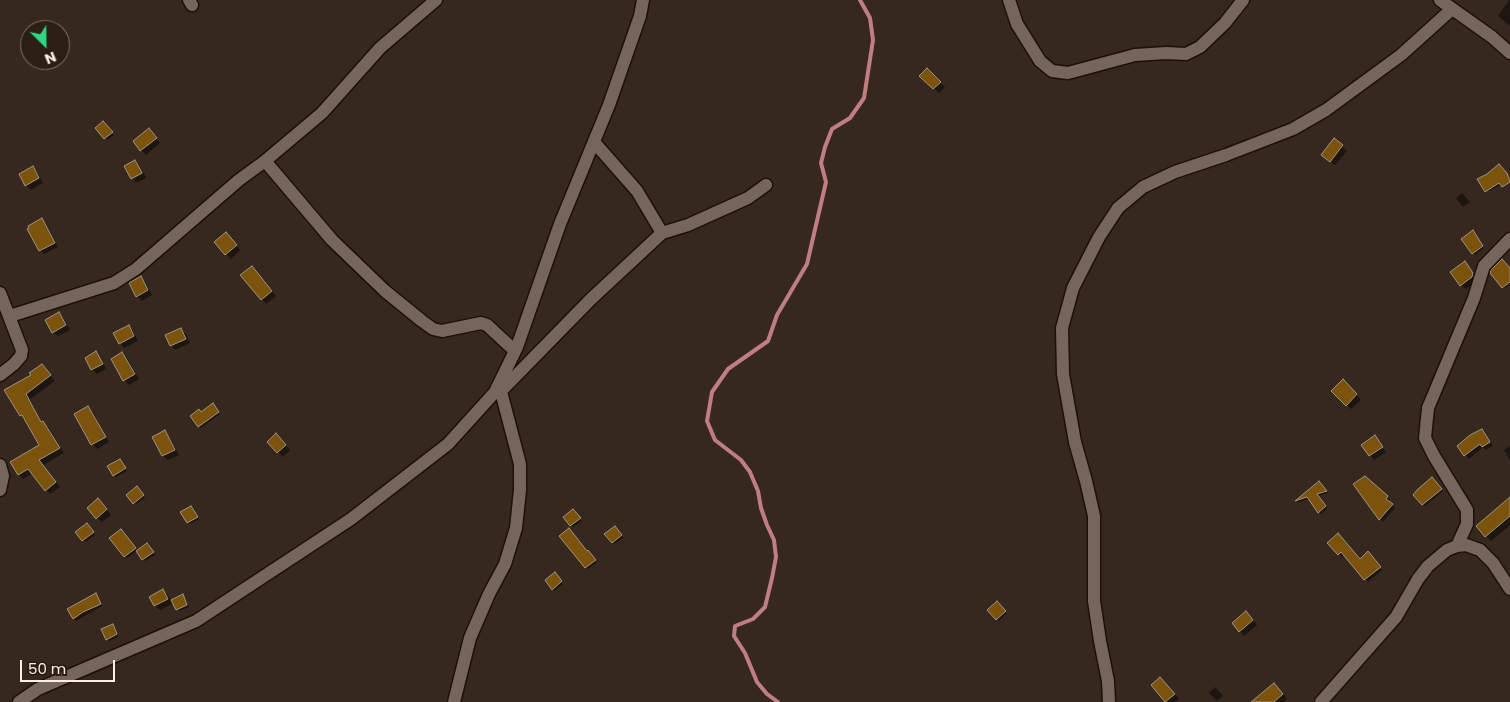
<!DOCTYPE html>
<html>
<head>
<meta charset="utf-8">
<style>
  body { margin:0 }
  #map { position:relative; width:1510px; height:702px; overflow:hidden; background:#36281e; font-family:Poppins,sans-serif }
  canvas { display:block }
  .north { position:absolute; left:20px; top:20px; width:50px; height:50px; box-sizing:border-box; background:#2c1e15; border:1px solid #7e7269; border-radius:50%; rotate:157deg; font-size:14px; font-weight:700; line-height:20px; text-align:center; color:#f9efe8 }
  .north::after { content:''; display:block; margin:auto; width:18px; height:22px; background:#2cd884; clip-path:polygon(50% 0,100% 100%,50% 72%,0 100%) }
  .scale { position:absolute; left:20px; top:660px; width:95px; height:22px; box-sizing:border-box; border:2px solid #f9efe8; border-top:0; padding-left:6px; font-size:15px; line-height:18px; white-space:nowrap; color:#f9efe8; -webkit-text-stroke:4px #2c1e15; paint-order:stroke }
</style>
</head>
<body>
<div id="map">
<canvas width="1510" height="702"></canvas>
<div class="north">N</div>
<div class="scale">50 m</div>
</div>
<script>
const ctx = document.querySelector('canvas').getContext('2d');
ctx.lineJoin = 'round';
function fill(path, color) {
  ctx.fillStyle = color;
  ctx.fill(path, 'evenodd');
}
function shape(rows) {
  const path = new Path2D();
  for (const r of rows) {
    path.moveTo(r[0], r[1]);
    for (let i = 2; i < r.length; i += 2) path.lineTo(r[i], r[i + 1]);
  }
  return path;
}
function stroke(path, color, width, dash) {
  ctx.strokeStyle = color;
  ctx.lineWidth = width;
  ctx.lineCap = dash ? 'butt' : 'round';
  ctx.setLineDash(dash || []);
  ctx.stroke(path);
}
fill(shape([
  [1509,0,1510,0,1510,26,1498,16],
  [927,70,945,87,939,93,921,76],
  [103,123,114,135,107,140,97,128],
  [153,135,160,143,146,155,141,150],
  [1342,146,1347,151,1335,165,1327,159],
  [32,168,37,172,43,183,31,190,26,185],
  [1491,171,1502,184,1490,191,1487,191,1485,189],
  [144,173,146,178,136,183,133,179],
  [1462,193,1470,202,1463,207,1456,198],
  [42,220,46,224,58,247,44,254,40,250],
  [1475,234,1484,248,1475,255,1473,253],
  [230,238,240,250,231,259,216,242],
  [1465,263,1478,278,1476,282,1466,289,1461,285],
  [1510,269,1510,284,1504,289,1503,287],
  [257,272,276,296,266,304,242,275],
  [140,277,145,282,152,295,142,301,137,296],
  [59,313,63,318,70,330,58,336,53,332],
  [128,326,133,331,138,341,124,348,120,343],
  [181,330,186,334,190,343,175,350,171,345],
  [96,353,100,358,106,369,97,374,92,369],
  [122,353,127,358,139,379,129,385,124,380,112,359],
  [42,365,55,381,30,399,42,423,48,427,64,453,43,465,60,487,50,494,33,473,23,479,19,474,41,446,6,390,33,375],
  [1343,381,1361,400,1351,409,1333,391],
  [88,407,93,412,109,442,97,449,92,444],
  [215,407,220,414,201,428,192,416,201,413],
  [164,432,169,437,179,455,168,460,163,456,154,437],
  [1485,434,1493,446,1486,450,1483,447,1469,459,1458,447],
  [276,435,290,450,283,457,278,452],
  [1375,437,1386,452,1374,460,1370,455],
  [1510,446,1510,460,1504,450],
  [121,462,127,471,116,477,114,475],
  [1365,477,1390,500,1388,502,1395,508,1383,522,1355,485],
  [1432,479,1443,491,1425,506,1415,495],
  [1319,483,1328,493,1317,496,1327,509,1321,514,1309,499,1298,502,1297,501],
  [139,490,145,498,135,505,134,503],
  [1510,498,1510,525,1491,541,1477,526],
  [103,505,111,515,102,522,97,518],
  [191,507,199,519,190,524,188,522],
  [573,511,582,521,573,527,565,518],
  [88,527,95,535,85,542,77,532],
  [617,529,623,538,614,544,612,543],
  [123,533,137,551,127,558,111,538],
  [560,537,590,554,597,562,588,569],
  [1329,543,1360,560,1371,556,1382,570,1368,582,1345,554,1342,557],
  [149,546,155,555,145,561,137,551],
  [557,576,563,584,554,591,553,589],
  [163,591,168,595,171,601,182,596,189,607,179,611,174,603,160,610,155,606,151,597],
  [96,595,102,606,76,621,74,619],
  [997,603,1007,613,999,621,989,610],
  [1251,617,1257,625,1244,636,1240,631],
  [114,628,118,637,109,641,107,639],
  [1165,683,1179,699,1175,702,1167,702,1153,685],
  [1215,687,1223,696,1217,701,1209,693],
  [1279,689,1287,699,1284,702,1261,702]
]), '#0007');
stroke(shape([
  [778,702,767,694,757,682,745,653,734,636,735,626,753,619,765,607,772,578,776,557,774,540,767,525,761,508,758,491,750,472,741,460,715,440,707,421,712,392,728,369,768,341,777,315,807,264,826,182,821,163,825,147,832,129,850,118,864,98,873,40,870,18,860,0]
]), '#c07e83', 4);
const building = shape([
  [927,68,941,82,933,89,919,76,927,68],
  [103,121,113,132,104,139,95,128,103,121],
  [149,128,157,138,140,151,133,141,149,128],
  [1334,138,1343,145,1330,162,1321,155,1334,138],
  [135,160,142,173,131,179,124,166,135,160],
  [1499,164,1507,173,1510,182,1502,187,1499,183,1485,192,1477,179,1487,174,1499,164],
  [33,166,39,178,25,186,19,174,33,166],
  [42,218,55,243,39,251,27,229,29,228,28,226,42,218],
  [1473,230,1483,246,1472,254,1461,239,1473,230],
  [226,232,237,245,225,255,214,242,226,232],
  [1502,259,1510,268,1510,282,1502,288,1490,273,1491,270,1502,259],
  [1465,261,1473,273,1472,277,1460,286,1450,272,1465,261],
  [252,266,272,291,261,300,240,275,252,266],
  [141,276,148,290,136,297,129,283,141,276],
  [59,312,66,325,52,333,45,320,59,312],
  [129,325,134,336,119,344,113,333,129,325],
  [181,328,186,339,170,346,165,335,181,328],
  [96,351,103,364,91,370,85,358,96,351],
  [122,352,135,374,123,381,111,359,122,352],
  [42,364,51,375,26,394,41,422,43,421,60,448,39,460,56,482,45,491,28,469,18,475,10,462,39,445,22,415,20,416,4,390,31,375,29,373,42,364],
  [1343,379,1357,394,1346,406,1331,391,1343,379],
  [213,403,219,412,198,427,190,416,199,409,201,412,213,403],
  [88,406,106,437,91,445,74,414,88,406],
  [1482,429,1490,442,1482,447,1480,444,1464,456,1457,446,1470,435,1482,429],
  [165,430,175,450,162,456,152,437,165,430],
  [276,433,286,445,277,453,267,442,276,433],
  [1375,435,1383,447,1369,456,1361,445,1375,435],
  [120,459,126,468,113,476,107,466,120,459],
  [1365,476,1388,496,1386,499,1393,504,1379,520,1353,484,1365,476],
  [1432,477,1442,489,1422,505,1413,495,1418,489,1432,477],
  [1319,481,1327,491,1317,494,1326,506,1318,513,1307,497,1295,501,1319,481],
  [137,486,144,495,133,504,126,495,137,486],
  [1510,497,1510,516,1485,537,1476,526,1510,497],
  [98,498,107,509,96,519,87,508,98,498],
  [191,506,198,517,187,523,180,512,191,506],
  [573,509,581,518,570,526,563,517,573,509],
  [87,523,94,532,82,541,75,532,87,523],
  [615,526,622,535,612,543,604,534,615,526],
  [569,528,587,551,588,550,596,560,585,568,559,536,569,528],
  [121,529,136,548,124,557,109,538,121,529],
  [1338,533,1360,559,1368,551,1381,567,1364,580,1341,552,1338,555,1327,543,1338,533],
  [147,543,154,552,142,560,136,551,147,543],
  [555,572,562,581,552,590,545,580,555,572],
  [163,589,168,599,154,606,149,597,163,589],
  [96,593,101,604,83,612,73,619,67,609,96,593],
  [183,594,187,605,176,610,171,600,183,594],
  [997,601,1006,611,996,620,987,610,997,601],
  [1246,611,1253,620,1239,632,1232,623,1246,611],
  [113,624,117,634,106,640,101,629,113,624],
  [1160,677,1175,694,1165,702,1151,685,1160,677],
  [1274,683,1283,694,1274,702,1251,702,1274,683]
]);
fill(building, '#7b530d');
stroke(building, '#a09383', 1);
const minor = shape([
  [189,0,192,5],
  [1009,0,1017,24,1040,61,1052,71,1068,73,1135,55,1166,53,1186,54,1200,47,1225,23,1243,0],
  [1440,0,1492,37,1510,53],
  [594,142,637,191,662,233],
  [265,161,332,240,385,291,422,321,433,329,442,331,481,323,487,325,515,351],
  [0,293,22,350,21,356,14,364,0,375],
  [10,316,114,283,136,269,239,180,265,161,322,113,380,48,436,0],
  [501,391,591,299,662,233,688,225,748,198,766,185],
  [0,465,3,476,0,490],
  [1457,546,1467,524,1467,510,1434,456,1425,438,1428,408,1474,298,1484,266,1510,239],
  [19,702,38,689,196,621,351,519,448,444,495,392,517,347,560,224,609,105,640,16,643,0],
  [454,702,470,638,489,594,505,564,516,528,520,490,520,464,499,384],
  [1109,702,1108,681,1100,641,1094,601,1094,516,1086,481,1075,442,1063,374,1062,328,1073,288,1099,237,1118,208,1143,187,1175,172,1226,155,1293,129,1326,110,1401,55,1452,9],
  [1321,702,1396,617,1418,579,1428,566,1447,550,1457,546,1466,545,1480,550,1493,563,1510,589]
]);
stroke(minor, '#1d1008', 15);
stroke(minor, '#76655a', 12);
</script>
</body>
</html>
